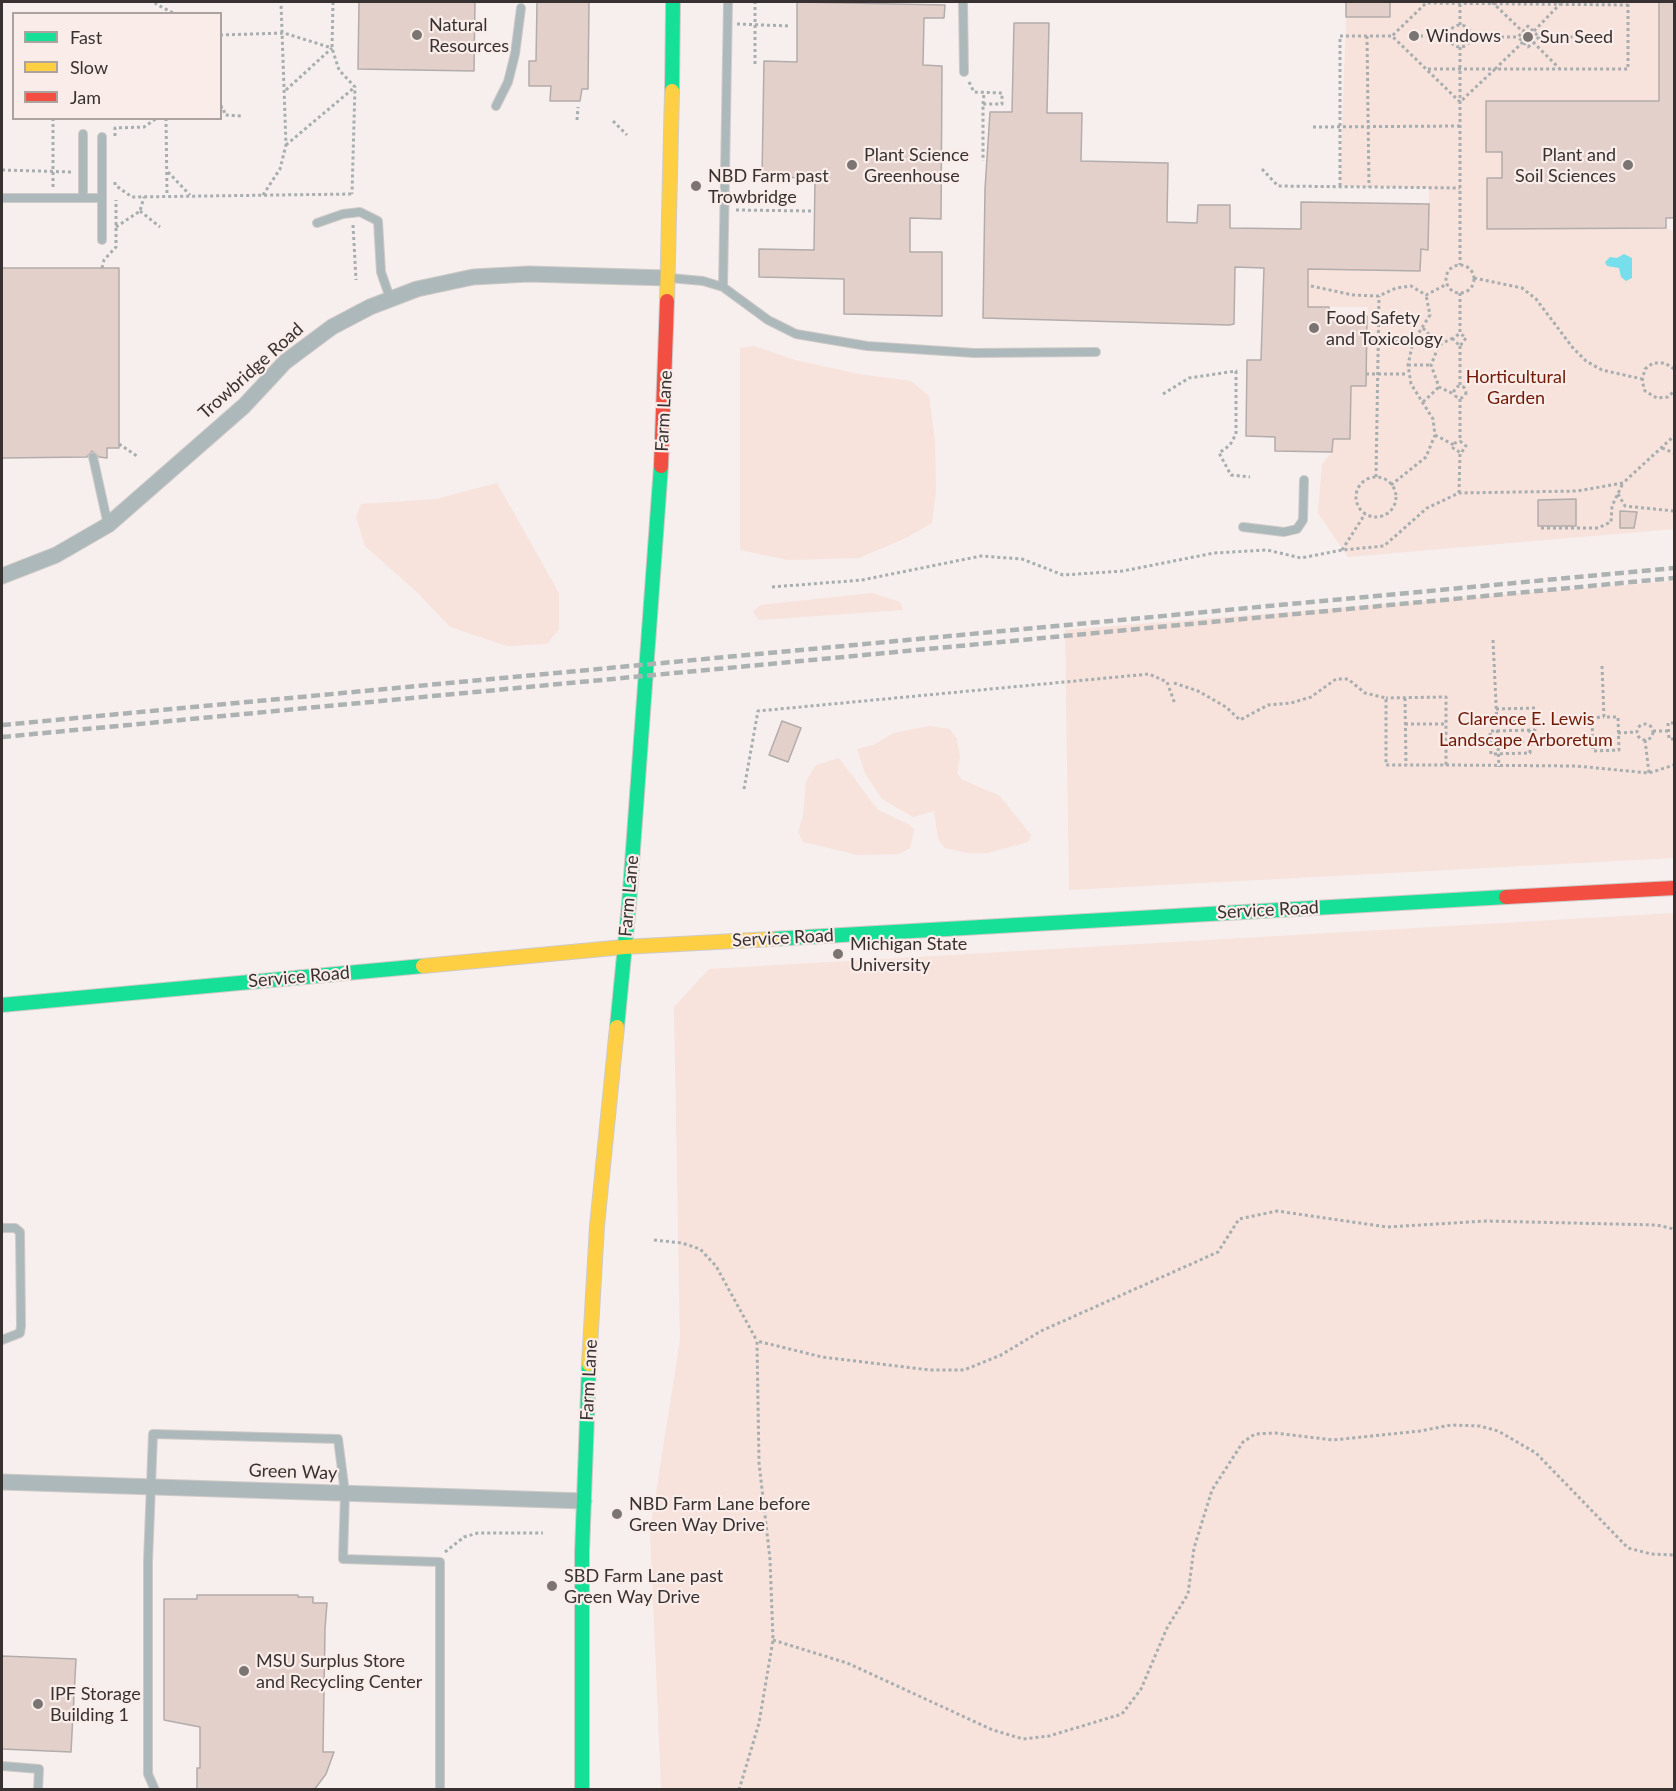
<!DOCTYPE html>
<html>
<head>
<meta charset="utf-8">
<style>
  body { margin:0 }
  #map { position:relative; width:1676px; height:1791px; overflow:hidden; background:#f6efed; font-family:Lato,sans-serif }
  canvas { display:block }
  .frame { position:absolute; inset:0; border:3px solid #373231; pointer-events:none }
  .legend { position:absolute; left:12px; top:12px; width:210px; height:108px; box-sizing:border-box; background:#faede9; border:2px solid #aca29f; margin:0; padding:8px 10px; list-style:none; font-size:18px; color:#373231 }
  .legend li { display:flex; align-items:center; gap:12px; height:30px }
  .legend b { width:30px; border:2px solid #aca29f }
</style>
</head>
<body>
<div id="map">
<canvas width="1676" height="1791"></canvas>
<div class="frame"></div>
<ul class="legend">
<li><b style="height:8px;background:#16e098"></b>Fast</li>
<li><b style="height:8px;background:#ffcf43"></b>Slow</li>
<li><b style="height:8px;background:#f24e42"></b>Jam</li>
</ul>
</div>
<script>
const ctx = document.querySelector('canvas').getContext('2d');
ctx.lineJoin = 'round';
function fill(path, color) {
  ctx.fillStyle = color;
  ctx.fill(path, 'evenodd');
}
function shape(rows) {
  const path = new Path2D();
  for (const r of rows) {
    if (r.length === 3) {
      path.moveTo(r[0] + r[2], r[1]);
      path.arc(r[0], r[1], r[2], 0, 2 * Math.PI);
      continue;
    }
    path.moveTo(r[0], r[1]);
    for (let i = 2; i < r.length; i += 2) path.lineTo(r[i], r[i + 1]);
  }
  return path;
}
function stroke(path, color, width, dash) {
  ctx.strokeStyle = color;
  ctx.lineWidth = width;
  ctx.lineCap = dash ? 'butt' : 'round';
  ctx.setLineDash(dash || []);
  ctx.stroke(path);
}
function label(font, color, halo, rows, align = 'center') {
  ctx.font = font + ' Lato,sans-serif';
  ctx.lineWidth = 4.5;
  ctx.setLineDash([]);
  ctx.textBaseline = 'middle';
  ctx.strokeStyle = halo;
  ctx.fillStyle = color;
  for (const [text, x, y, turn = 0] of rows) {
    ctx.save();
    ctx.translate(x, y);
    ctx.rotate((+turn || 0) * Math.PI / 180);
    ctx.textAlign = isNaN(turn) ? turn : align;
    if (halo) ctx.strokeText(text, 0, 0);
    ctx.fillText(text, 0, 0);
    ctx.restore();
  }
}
fill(shape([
  [1390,2,1659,2,1659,101,1486,101,1486,152,1502,152,1502,178,1487,178,1487,228,1666,228,1674,232,1674,529,1348,557,1318,513,1322,464,1332,452,1333,439,1350,439,1351,386,1366,386,1368,307,1308,307,1308,269,1420,271,1421,249,1428,249,1429,188,1340,186,1346,17,1389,17],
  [754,346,795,360,859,374,911,381,929,396,935,440,936,491,932,523,906,538,859,558,788,560,740,550,740,348],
  [497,483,559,593,559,629,547,644,507,646,450,627,418,593,365,546,356,517,361,504,436,499],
  [1674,581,1674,858,1069,890,1065,630],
  [872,593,900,602,903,610,759,620,753,612,760,605],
  [929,726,950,729,957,739,960,757,957,773,961,779,1000,796,1031,835,1028,842,988,853,967,853,945,848,938,839,934,811,913,817,882,799,865,773,857,749,873,745,894,733],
  [839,758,878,810,910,825,914,830,910,848,899,854,858,855,803,842,798,832,803,816,806,781,816,765],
  [1674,913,1674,1789,661,1789,650,1531,680,1340,674,1007,709,969]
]), '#f7e2dc');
fill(shape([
  [1624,254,1632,258,1632,278,1626,281,1621,277,1619,268,1607,266,1605,262,1610,257,1617,258]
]), '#77deec');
const building = shape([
  [359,2,475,2,474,71,358,69,359,2],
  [537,2,589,2,588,89,582,89,580,101,550,101,551,86,529,86,529,61,536,61,537,2],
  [797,2,945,5,944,18,924,18,923,65,942,66,941,219,910,218,910,252,942,252,942,316,844,314,844,279,759,277,759,249,814,250,815,178,762,177,764,61,797,62,797,2],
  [1346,2,1390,2,1390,17,1346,17,1346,2],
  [1659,2,1674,2,1674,218,1666,218,1666,228,1487,229,1487,178,1502,178,1502,152,1486,152,1486,101,1659,101,1659,2],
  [1014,23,1049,23,1047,113,1082,113,1081,161,1168,163,1167,222,1197,223,1198,205,1230,205,1230,228,1301,229,1301,202,1429,204,1428,250,1421,249,1420,271,1308,269,1308,307,1329,307,1329,315,1367,316,1366,386,1351,386,1350,439,1333,439,1332,452,1275,451,1275,437,1246,436,1247,360,1261,360,1264,268,1235,267,1234,324,1229,325,983,318,985,189,990,112,1012,112,1014,23],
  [2,268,119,268,119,448,107,448,107,458,99,457,92,451,87,457,2,458,2,268],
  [1576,499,1576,526,1538,526,1538,500,1576,499],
  [1620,511,1637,512,1634,528,1620,528,1620,511],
  [782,721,801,728,788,762,769,755,782,721],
  [197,1595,298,1595,298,1597,313,1597,313,1603,327,1603,325,1629,323,1752,334,1752,326,1774,314,1790,197,1790,197,1768,200,1768,200,1727,164,1720,164,1599,197,1599,197,1595],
  [2,1656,76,1659,71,1752,2,1749,2,1656]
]);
fill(building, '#e3d0cb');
stroke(building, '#b2acab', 1.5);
const lane = shape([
  [963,2,964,72],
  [496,106,508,82,515,54,521,8],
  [102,137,102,198],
  [2,198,83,198,83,134],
  [83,198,102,198,102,240],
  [317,223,343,214,360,212,378,221,381,272,390,298],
  [670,278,703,281,723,287,768,320,796,334,867,346,974,353,1096,352],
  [723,287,728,2],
  [93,457,108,525],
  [1243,527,1284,532,1297,529,1303,520,1304,480],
  [2,1228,15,1228,20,1232,21,1326,20,1333,2,1340],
  [2,1766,39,1769,38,1790],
  [155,1790,148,1774,148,1561,153,1434,338,1439,345,1493,343,1559,440,1562,440,1790]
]);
const street = shape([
  [2,576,56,555,108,525,244,406,285,362,332,327,370,307,417,289,473,277,529,274,668,278],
  [2,1482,584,1501]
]);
const fast = shape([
  [672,91,673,2],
  [772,939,1506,897],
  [2,1005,423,966],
  [617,1027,629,904,661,466],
  [582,1790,582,1552,589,1364]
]);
const slow = shape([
  [667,301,672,91],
  [423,966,624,947,772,939],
  [589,1364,597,1226,617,1027]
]);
const jam = shape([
  [661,466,667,301],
  [1506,897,1674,888]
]);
stroke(lane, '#cfcac8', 10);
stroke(street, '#cfcac8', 17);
stroke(fast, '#cfcac8', 16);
stroke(slow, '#cfcac8', 16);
stroke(jam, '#cfcac8', 16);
stroke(shape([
  [156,2,156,4,175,14],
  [333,2,332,48,339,70,355,87,352,194],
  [1492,2,1523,32],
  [1460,4,1460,26],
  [737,24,790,26],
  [1460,36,11],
  [1534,31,1560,4],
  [220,35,284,33,332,48],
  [1367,36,1369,187],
  [1420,36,1449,37],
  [1471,37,1517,37],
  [1539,37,1528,47,1518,37,1528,26,1539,37,1583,37],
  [1523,42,1495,69,1628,69,1628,2],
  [1533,42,1560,69],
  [1460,47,1460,265],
  [755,64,755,2],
  [1428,69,1493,69],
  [1495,69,1460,102,1392,36,1426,3,1628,5],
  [969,82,974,92,1002,93,1002,104,983,104,983,161],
  [286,90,332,48],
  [983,104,984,93],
  [220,107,223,107,225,115,241,116],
  [166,118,167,196],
  [577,120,578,107],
  [613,121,627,135],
  [1313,127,1460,126],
  [115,136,115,128,144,127,157,118],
  [286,145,355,87],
  [1262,169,1278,186,1460,188],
  [2,170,72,172],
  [168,172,190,195],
  [115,182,115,185,132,197,352,194],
  [1340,186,1340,36,1392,36],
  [53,187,53,118],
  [263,195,280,169,286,145,281,2],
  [736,210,811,211],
  [140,211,160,227],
  [353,225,356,280],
  [116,227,140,211,144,197],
  [1460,279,14],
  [102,268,104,260,116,247,116,200],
  [1474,278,1522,288,1536,299,1573,348,1586,361,1602,370,1642,379],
  [1311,286,1353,295,1379,296,1396,288,1411,286,1426,295,1447,284],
  [1460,293,1460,333,1466,338,1460,346,1453,339,1460,333],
  [1423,328,1439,345],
  [1453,338,1439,345,1431,365,1439,387,1454,394],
  [1366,341,1412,342],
  [1460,346,1460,386],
  [1408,365,1431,365],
  [1674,369,1665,363,1653,363,1645,369,1642,381,1645,391,1657,398,1668,397,1674,391],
  [1366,374,1408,374],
  [1460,392,6],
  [1163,394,1189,378,1236,371,1236,434,1230,445,1219,453,1231,475,1250,477],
  [1460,399,1460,441,1466,446,1461,453,1453,448,1455,443,1460,441],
  [1423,402,1439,387],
  [1435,435,1454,445],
  [119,444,137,456],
  [1662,448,1674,453],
  [1376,477,1379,296],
  [1376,497,20],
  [1391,485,1426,457,1435,435,1433,419,1411,384,1408,365,1413,342,1430,315,1426,295],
  [1459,493,1460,453],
  [1618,494,1625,506,1674,511],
  [1541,528,1598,528,1611,522,1612,506,1623,483],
  [1342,550,1365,514],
  [772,587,862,580,981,556,1022,559,1063,575,1123,571,1214,553,1267,550,1301,558,1342,550,1384,546,1427,508,1459,493,1577,491,1623,483,1674,436],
  [1493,640,1499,767],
  [1602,666,1604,717,1618,717,1619,750,1593,751,1592,718,1604,717],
  [1174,683,1198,691,1226,707,1240,720,1268,705,1291,703,1311,697,1336,679,1348,679,1365,693,1386,698,1386,765,1446,765,1446,697,1386,698],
  [1405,698,1406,765],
  [1496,709,1535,708,1535,730,1490,731,1491,754,1530,753,1530,741,1499,742],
  [1476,722,1520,721],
  [1674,723,1668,723,1669,739,1674,739],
  [1645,732,8],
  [1405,724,1445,724],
  [1530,730,1530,741],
  [1653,731,1668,731],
  [1618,733,1637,732],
  [1645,740,1649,773],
  [1446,765,1576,766,1649,773,1674,765],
  [744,789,758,711,1149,674,1167,682,1175,704],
  [654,1240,682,1243,700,1249,716,1266,757,1341],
  [445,1552,464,1537,478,1533,543,1533],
  [773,1640,847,1663,993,1730,1023,1739,1049,1736,1122,1714,1141,1689,1167,1628,1188,1594,1194,1548,1212,1490,1243,1442,1255,1434,1275,1433,1333,1440,1420,1431,1451,1425,1480,1426,1498,1431,1536,1453,1628,1548,1651,1554,1674,1555],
  [739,1790,759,1723,773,1640,770,1559,759,1463,757,1341,822,1357,930,1370,964,1370,1001,1355,1041,1331,1218,1252,1239,1219,1277,1211,1387,1227,1486,1221,1657,1225,1674,1229]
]), '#a7aeaf', 3, [3, 3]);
stroke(lane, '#adb8ba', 8);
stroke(street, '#adb8ba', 15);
stroke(fast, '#16e098', 14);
stroke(slow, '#ffcf43', 14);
stroke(jam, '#f24e42', 14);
stroke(shape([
  [2,725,1674,568],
  [2,737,1674,578]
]), '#acb2b2', 4.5, [9, 4.5]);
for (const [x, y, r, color] of [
  [417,35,6,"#7a7473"],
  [1414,36,6,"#7a7473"],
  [1528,37,6,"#7a7473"],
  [852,165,6,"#7a7473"],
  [1628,165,6,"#7a7473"],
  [696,186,6,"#7a7473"],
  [1314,328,6,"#7a7473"],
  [838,954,6,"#7a7473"],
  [617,1514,6,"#7a7473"],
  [552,1586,6,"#7a7473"],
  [244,1671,6,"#7a7473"],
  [38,1704,6,"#7a7473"]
]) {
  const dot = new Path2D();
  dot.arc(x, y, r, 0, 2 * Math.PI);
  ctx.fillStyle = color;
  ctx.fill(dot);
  stroke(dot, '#faede9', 2);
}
label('18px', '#373231', '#faede9', [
  ["Natural",429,25],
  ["Resources",429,46],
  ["Windows",1426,36],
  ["Sun Seed",1540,37],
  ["Plant Science",864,155],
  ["Greenhouse",864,176],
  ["Plant and",1616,155,"right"],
  ["Soil Sciences",1616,176,"right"],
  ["NBD Farm past",708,176],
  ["Trowbridge",708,197],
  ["Food Safety",1326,318],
  ["and Toxicology",1326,339],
  ["Michigan State",850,944],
  ["University",850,965],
  ["NBD Farm Lane before",629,1504],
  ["Green Way Drive",629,1525],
  ["SBD Farm Lane past",564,1576],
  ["Green Way Drive",564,1597],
  ["MSU Surplus Store",256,1661],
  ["and Recycling Center",256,1682],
  ["IPF Storage",50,1694],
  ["Building 1",50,1715]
], 'left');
label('18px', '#373231', '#faede9', [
  ["Trowbridge Road",251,371,-42],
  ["Farm Lane",664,411,-87],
  ["Farm Lane",629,896,-85],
  ["Service Road",1268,910,-3],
  ["Service Road",783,938,-3],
  ["Service Road",299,977,-5],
  ["Farm Lane",589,1380,-87],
  ["Green Way",293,1472,2]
]);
label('18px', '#701a06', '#faede9', [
  ["Horticultural",1516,377],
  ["Garden",1516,398],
  ["Clarence E. Lewis",1526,719],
  ["Landscape Arboretum",1526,740]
]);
</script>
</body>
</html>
